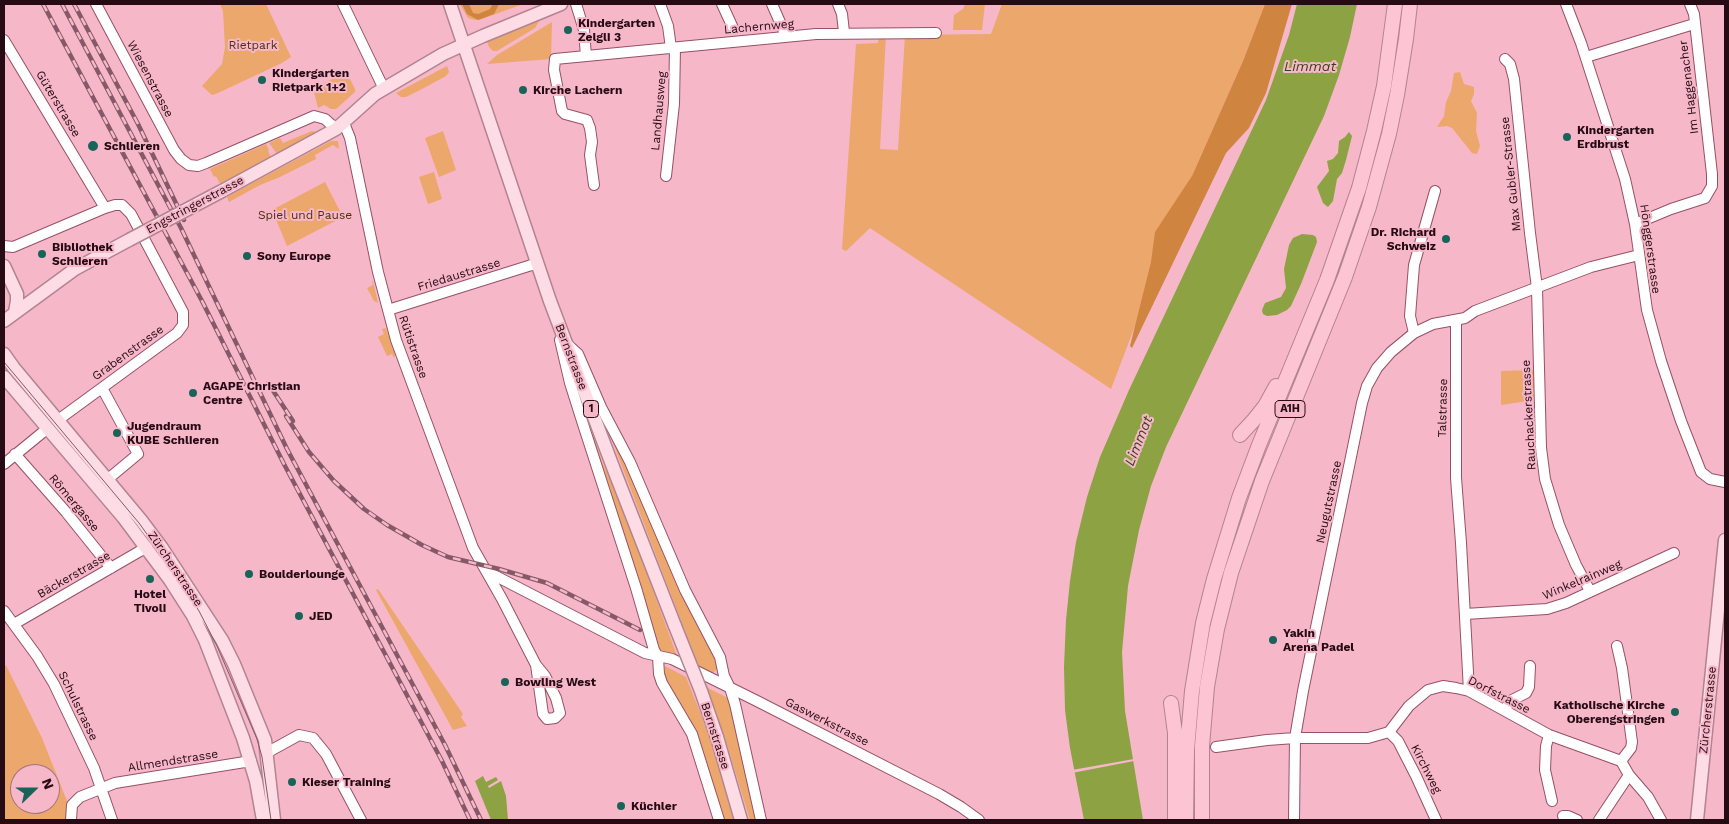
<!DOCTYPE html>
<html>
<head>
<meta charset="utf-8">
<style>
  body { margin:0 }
  #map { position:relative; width:1729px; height:824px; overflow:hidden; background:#f6b7c8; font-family:"Work Sans",sans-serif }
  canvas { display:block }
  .frame { position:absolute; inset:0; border:5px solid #260a14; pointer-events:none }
  .north { position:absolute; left:10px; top:764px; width:50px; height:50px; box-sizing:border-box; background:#f6b7c8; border:1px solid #a37280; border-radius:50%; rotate:68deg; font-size:14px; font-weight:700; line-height:20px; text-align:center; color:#260a14 }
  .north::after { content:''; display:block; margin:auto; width:18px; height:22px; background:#1a6358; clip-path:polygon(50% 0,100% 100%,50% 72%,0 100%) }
</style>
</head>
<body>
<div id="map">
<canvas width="1729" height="824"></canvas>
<div class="frame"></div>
<div class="north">N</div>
</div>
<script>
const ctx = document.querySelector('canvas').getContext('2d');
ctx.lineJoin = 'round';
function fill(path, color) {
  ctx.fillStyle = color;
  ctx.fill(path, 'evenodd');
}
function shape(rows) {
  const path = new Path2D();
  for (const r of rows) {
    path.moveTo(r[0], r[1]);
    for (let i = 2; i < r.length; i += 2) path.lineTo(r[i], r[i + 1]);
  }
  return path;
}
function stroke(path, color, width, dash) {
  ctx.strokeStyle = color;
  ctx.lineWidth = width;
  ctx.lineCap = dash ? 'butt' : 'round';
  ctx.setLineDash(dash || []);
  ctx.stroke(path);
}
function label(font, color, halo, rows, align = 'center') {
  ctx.font = font + ' "Work Sans",sans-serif';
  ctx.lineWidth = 4;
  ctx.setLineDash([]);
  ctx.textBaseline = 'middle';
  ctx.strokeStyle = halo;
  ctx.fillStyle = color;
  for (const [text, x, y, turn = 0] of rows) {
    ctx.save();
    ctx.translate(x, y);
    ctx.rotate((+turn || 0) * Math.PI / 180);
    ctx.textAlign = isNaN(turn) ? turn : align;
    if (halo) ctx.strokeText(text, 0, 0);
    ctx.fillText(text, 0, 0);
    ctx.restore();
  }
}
fill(shape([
  [220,4,266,4,291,57,282,63,218,93,212,95,202,86,222,64,225,47,223,11],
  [460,4,523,4,482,19,475,20,468,18],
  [965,4,985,4,982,30,953,30,954,15,963,9],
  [1002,4,1265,4,1243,61,1192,176,1111,389,870,228,846,251,842,249,856,44,878,43,879,36,886,35,880,149,898,150,905,35,991,34],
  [541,18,535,28,497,51,493,51,489,47,487,41],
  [552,22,551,59,487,64,497,55],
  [447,66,449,72,446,76,422,89,406,97,401,97,396,93],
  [1460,72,1464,84,1474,87,1474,94,1471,101,1477,113,1476,131,1480,146,1477,154,1472,153,1452,128,1447,126,1437,127,1444,116,1446,102,1451,91,1454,73],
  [341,77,349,77,355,89,355,92,336,109,331,109,324,105,318,108,314,92,314,89,332,79],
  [312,131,316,132,277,154,269,143,280,138,283,143],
  [443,131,456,170,439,177,425,138],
  [331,141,338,141,339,149,333,145,315,155,316,159,280,177,260,185,229,202,227,197,228,196],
  [266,144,269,150,268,151,271,157,220,184,216,176,214,177,210,169],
  [434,172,442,199,428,204,419,177],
  [325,182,343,217,287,246,272,210],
  [372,281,373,281,378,303,374,301,367,288,373,285],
  [386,328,395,354,394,358,392,354,387,356,378,337,384,334,382,329],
  [1534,370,1535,400,1501,405,1501,371],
  [575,383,603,464,621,503,677,656,660,651],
  [607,427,608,427,717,657,718,668,714,672,712,673,699,668],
  [378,589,463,714,461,717,467,726,453,730,376,590],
  [6,665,42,738,69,806,67,820,4,820,4,667],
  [20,774,50,774,50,804,20,804],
  [665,666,686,677,711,740,736,820,722,820,664,678],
  [706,687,730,699,728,702,731,704,759,820,750,820,728,748]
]), '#eca76c');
fill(shape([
  [462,4,469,4,473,13,478,14,490,9,493,4,499,4,494,14,478,20,467,14],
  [1265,4,1292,4,1266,93,1249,128,1226,153,1132,348,1130,346,1151,262,1155,232,1192,176,1243,61]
]), '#cf843f');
fill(shape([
  [1297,4,1357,4,1350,37,1339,75,1324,116,1166,447,1151,486,1139,530,1128,586,1122,652,1125,711,1143,820,1084,820,1070,748,1065,710,1064,667,1066,620,1070,581,1076,542,1087,497,1100,457,1129,390,1266,100,1289,35],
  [1349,132,1352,136,1346,160,1342,173,1337,179,1333,201,1328,207,1323,203,1317,187,1329,171,1327,161,1333,159,1338,153,1339,141,1345,137],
  [1302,234,1313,235,1316,237,1317,242,1301,284,1291,306,1287,310,1277,315,1267,316,1263,314,1262,310,1265,303,1281,297,1286,288,1284,269,1289,245,1293,238],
  [483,776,486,782,496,777,498,780,488,786,489,788,501,781,506,796,508,820,491,820,475,781]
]), '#8ca243');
fill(shape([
  [1134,759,1134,761,1072,773,1072,770]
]), '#f6b7c8');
const minor = shape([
  [96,4,174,150,181,159,189,165,198,166,206,163,314,116,325,119,336,129],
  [343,4,384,89],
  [576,4,584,30,586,56],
  [660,4,668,26,671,48],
  [722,4,733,28],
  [772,4,786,36],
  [838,4,842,14,844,32],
  [1566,4,1581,43,1625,179,1635,224,1647,310,1661,361,1681,421,1701,472,1710,479,1725,482],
  [4,40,105,208],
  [1586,57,1694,24],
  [1505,59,1510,64,1514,79,1530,233,1537,288,1541,448,1545,479,1559,525,1576,565,1590,591],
  [344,123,350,138,378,272,396,340,473,548,502,599,536,665],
  [666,176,674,104,675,48],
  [594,185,590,155,592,142,590,128,587,120,565,114,562,111,554,70,555,59,816,34,936,33],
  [1635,224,1671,209,1705,198,1712,186,1712,174,1694,14,1690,4],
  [4,246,13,247,105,208,115,205,122,205,131,214,183,312,183,325,177,333,58,420],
  [388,310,538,263],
  [1456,320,1456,478,1461,543,1469,691],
  [1414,333,1410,316,1414,265,1435,191],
  [560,340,570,383,582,421,636,588,654,650,658,657,659,674,662,683,692,734,719,820],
  [567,344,578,354,601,407,630,462,685,590,720,657,724,676,730,688,735,704,761,820],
  [102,388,138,454,108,479],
  [15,454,66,512,111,568],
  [4,464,48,428],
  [486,571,645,653,672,659,755,700,939,794,961,807,979,820],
  [4,611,37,656,54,684,94,768,112,820],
  [1465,614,1547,609,1566,603,1674,553],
  [14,624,147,547],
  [1617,646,1622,668,1632,742,1631,748,1621,761],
  [536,665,545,676,556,698,560,713,555,718,547,719,543,714,536,665],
  [1504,710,1512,700,1526,693,1529,687,1530,666],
  [1389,732,1398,741,1416,776,1436,820],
  [1549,735,1546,746,1545,770,1552,801],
  [1216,747,1267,740,1295,738,1368,738,1389,732,1409,706,1428,690,1443,686,1456,688,1469,691,1549,735,1621,761,1629,775,1648,797,1661,820],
  [267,755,270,751,299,735,313,738,326,754,361,820],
  [1563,816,1568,816,1577,820],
  [71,820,72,805,80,797,115,783,251,761],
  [1294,820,1295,738,1303,691,1362,403,1367,386,1377,368,1391,352,1414,333,1433,324,1465,318,1475,311,1591,267,1639,255],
  [1599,820,1629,775]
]);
const major = shape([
  [450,4,550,301,616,475,675,626],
  [222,191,336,129,375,94,443,54,483,36,561,4],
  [4,266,17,294,17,301,15,312],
  [4,321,75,269,129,240],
  [4,354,14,368,141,520,162,548,222,640,234,664,265,740,274,820],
  [4,377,123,517,170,580,193,616,205,640,243,738,256,781,263,820],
  [717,737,741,820],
  [1697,820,1725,540]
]);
const highway = shape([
  [1240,435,1253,421,1265,406,1276,386],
  [1171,703,1175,733,1175,820],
  [1186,820,1187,750,1192,691,1203,623,1214,579,1239,498,1259,445,1327,280,1359,188,1374,131,1384,86,1395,4],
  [1202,820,1202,746,1207,687,1217,629,1231,573,1262,481,1345,277,1369,207,1389,134,1397,95,1406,39,1410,4]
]);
stroke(minor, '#975167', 12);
stroke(major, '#b28391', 15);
stroke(highway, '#b28391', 16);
stroke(minor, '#fff', 10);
stroke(major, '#fedce5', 12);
stroke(highway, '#fdc4d4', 14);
stroke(shape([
  [4,362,139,523,172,569,199,611,217,646,257,739,262,757,271,820]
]), '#855967', 1);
const rail = shape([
  [43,4,202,301,285,466,442,761,470,820],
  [62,4,181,228,287,449,445,745,481,820],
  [74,4,138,124,184,220],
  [268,383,293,421],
  [286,416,309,452,334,481,364,509,387,525,422,545,448,557,499,569,547,583,640,630]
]);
stroke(rail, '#855967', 4.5);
stroke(rail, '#f6b7c8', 2.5, [8]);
const majorBridge = shape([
  [129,240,222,191],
  [675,626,701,691,717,737]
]);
stroke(majorBridge, '#b28391', 15, []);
stroke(majorBridge, '#fedce5', 12);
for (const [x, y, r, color] of [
  [568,30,5,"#1a6358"],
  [262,80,5,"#1a6358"],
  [523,90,5,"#1a6358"],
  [1567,137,5,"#1a6358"],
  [93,146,6,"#1a6358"],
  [1446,239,5,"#1a6358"],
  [42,254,5,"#1a6358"],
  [247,256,5,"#1a6358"],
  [193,393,5,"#1a6358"],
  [117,433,5,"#1a6358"],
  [249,574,5,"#1a6358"],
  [150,579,5,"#1a6358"],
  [299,616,5,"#1a6358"],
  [1273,640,5,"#1a6358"],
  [505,682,5,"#1a6358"],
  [1675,712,5,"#1a6358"],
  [292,782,5,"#1a6358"],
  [621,806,5,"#1a6358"]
]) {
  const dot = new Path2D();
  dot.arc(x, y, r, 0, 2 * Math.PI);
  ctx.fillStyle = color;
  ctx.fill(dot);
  stroke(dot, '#f6b7c8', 2);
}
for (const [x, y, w] of [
  [591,409,15],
  [1290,409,30]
]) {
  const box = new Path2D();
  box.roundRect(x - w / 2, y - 8.5, w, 17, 4);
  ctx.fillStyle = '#f6b7c8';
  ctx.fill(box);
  stroke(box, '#260a14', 1);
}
label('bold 11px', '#260a14', null, [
  ["1",591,409],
  ["A1H",1290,409]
]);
label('bold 12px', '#260a14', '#f6b7c8', [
  ["Kindergarten",578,23],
  ["Zelgli 3",578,37],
  ["Kindergarten",272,73],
  ["Rietpark 1+2",272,87],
  ["Kirche Lachern",533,90],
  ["Kindergarten",1577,130],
  ["Erdbrust",1577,144],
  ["Schlieren",104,146],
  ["Dr. Richard",1436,232,"right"],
  ["Schweiz",1436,246,"right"],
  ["Bibliothek",52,247],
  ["Schlieren",52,261],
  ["Sony Europe",257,256],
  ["AGAPE Christian",203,386],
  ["Centre",203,400],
  ["Jugendraum",127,426],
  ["KUBE Schlieren",127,440],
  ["Boulderlounge",259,574],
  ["Hotel",150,594,"center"],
  ["Tivoli",150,608,"center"],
  ["JED",309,616],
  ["Yakin",1283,633],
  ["Arena Padel",1283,647],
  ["Bowling West",515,682],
  ["Katholische Kirche",1665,705,"right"],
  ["Oberengstringen",1665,719,"right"],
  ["Kieser Training",302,782],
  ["Küchler",631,806]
], 'left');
label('12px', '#260a14', '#f6b7c8', [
  ["Lachernweg",759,27,-5],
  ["Wiesenstrasse",150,79,62],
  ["Im Haggenacher",1689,87,-97],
  ["Güterstrasse",58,104,59],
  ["Landhausweg",659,111,-85],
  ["Max Gubler-Strasse",1511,174,-96],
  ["Engstringerstrasse",195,205,-28],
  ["Hönggerstrasse",1650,249,82],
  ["Friedaustrasse",459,275,-17],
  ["Rütistrasse",413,347,71],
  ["Grabenstrasse",128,353,-36],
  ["Bernstrasse",571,357,69],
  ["Talstrasse",1443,408,-89],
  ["Rauchackerstrasse",1529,415,-93],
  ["Neugutstrasse",1329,502,-78],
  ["Römergasse",74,503,50],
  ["Zürcherstrasse",175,569,56],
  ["Bäckerstrasse",74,575,-30],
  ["Winkelrainweg",1582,580,-23],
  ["Dorfstrasse",1499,695,27],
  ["Schulstrasse",78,706,64],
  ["Zürcherstrasse",1708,710,-84],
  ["Gaswerkstrasse",827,722,27],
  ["Bernstrasse",715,736,72],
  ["Allmendstrasse",173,761,-9],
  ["Kirchweg",1426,769,63]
]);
label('12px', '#4e2f12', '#f6b7c8', [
  ["Rietpark",253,45],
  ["Spiel und Pause",305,215]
]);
label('italic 14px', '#374119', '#f6b7c8', [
  ["Limmat",1310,67],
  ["Limmat",1139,441,-68]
]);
</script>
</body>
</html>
